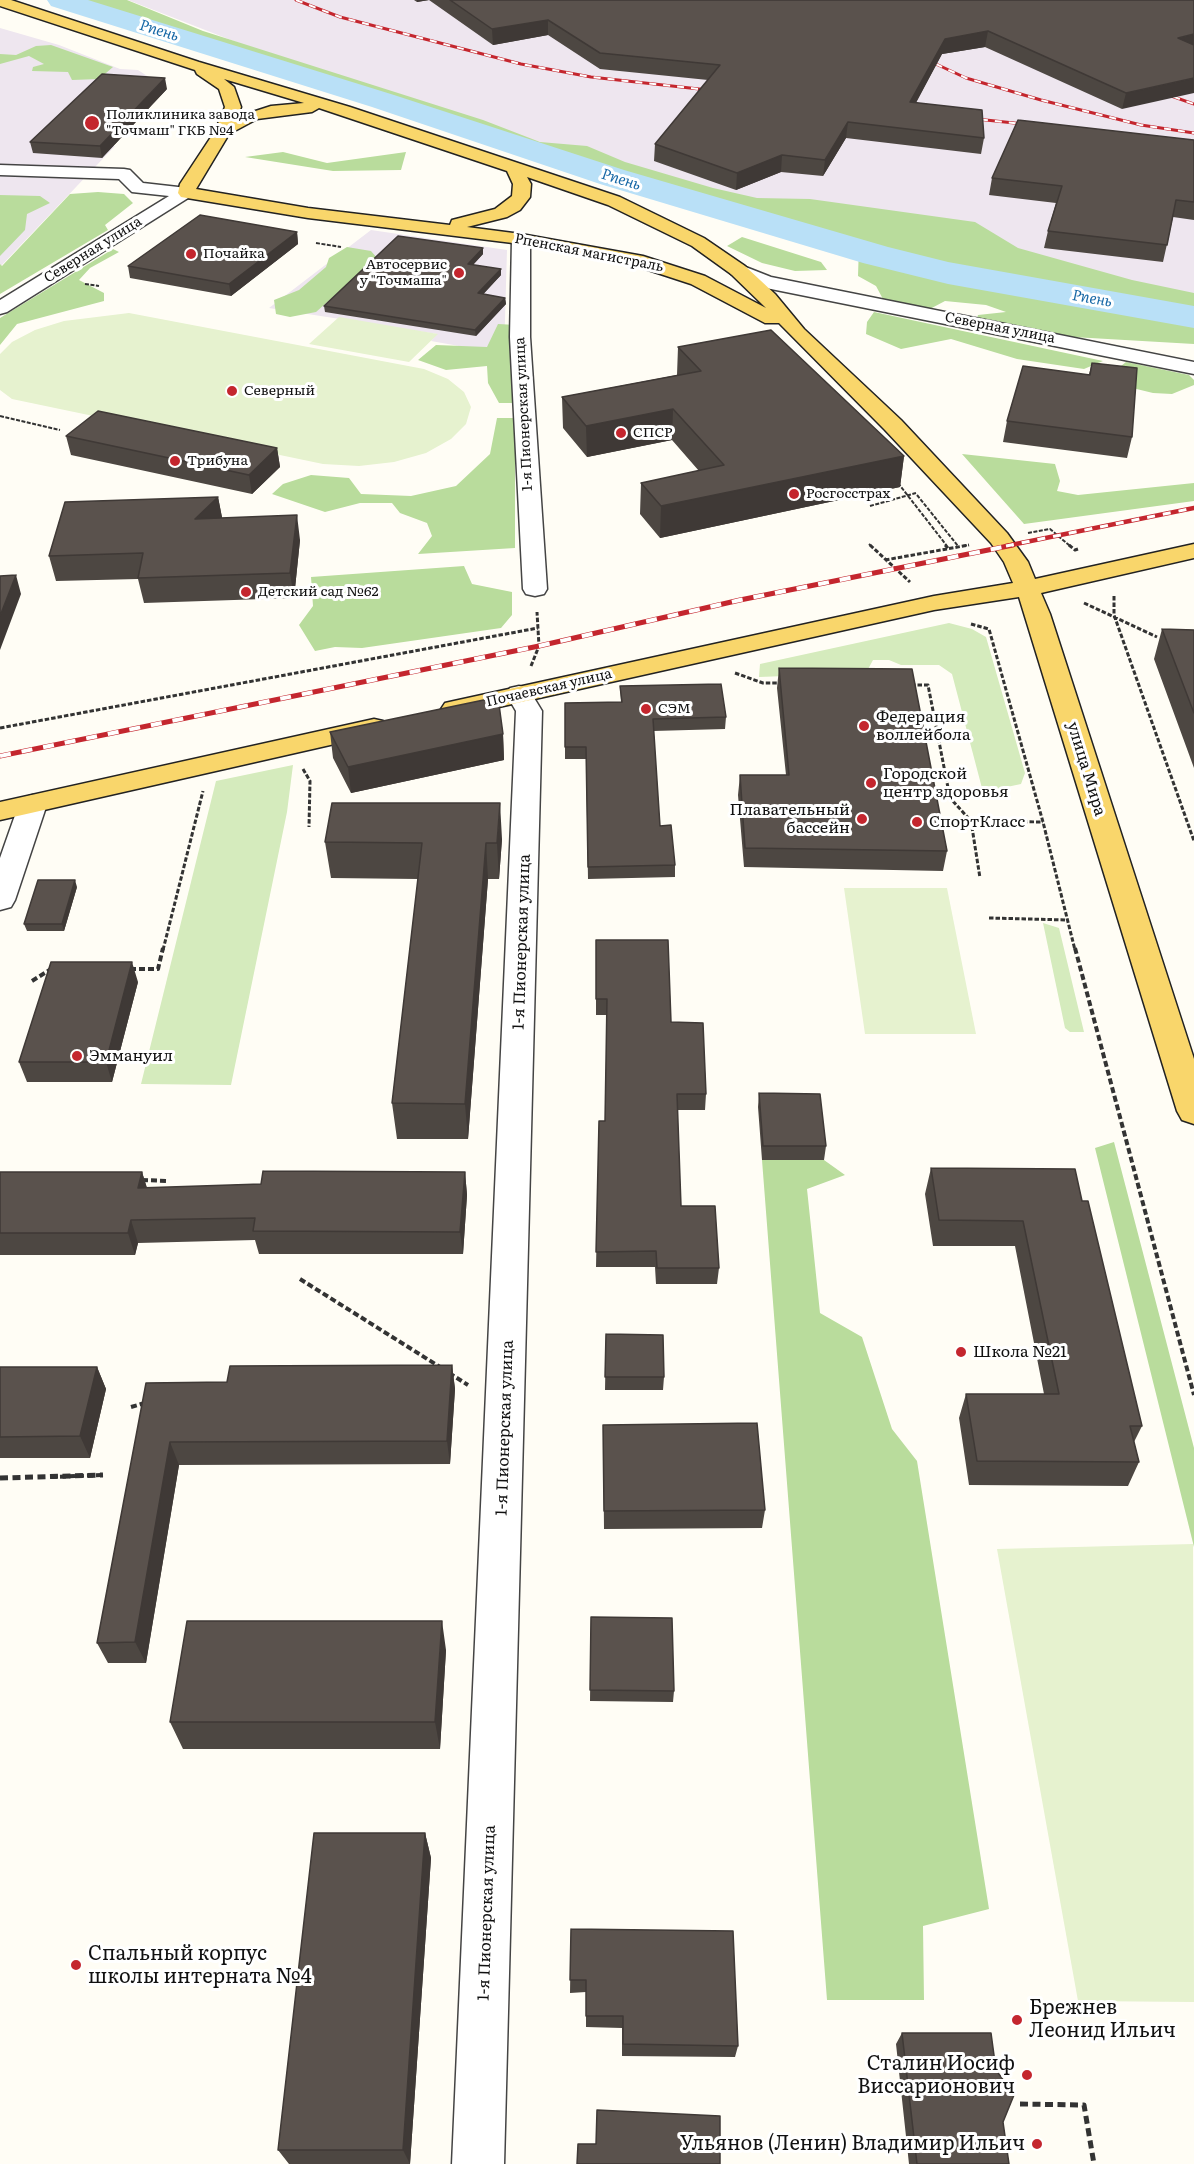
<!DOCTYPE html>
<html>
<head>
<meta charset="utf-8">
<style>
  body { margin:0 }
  canvas { display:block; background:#fffdf5 }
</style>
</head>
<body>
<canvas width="1194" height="2164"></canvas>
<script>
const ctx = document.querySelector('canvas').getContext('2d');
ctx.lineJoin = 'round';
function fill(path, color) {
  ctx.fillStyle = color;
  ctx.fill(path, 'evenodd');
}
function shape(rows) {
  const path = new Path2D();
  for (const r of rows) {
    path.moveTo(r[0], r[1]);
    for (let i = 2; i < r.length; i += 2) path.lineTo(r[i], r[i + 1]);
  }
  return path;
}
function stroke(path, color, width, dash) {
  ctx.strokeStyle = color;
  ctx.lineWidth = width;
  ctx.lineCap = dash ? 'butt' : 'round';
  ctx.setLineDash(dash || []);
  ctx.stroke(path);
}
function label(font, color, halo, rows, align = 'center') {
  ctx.font = font + ' Literata,serif';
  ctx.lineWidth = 6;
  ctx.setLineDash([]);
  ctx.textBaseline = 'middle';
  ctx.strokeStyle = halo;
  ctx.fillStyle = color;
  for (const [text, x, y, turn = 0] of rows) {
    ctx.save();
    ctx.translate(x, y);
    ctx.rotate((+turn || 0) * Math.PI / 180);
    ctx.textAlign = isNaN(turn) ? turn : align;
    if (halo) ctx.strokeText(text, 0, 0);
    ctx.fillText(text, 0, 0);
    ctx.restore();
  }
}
fill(shape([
  [128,0,1194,0,1194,312,828,230,321,75],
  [0,28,59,45,120,69,138,70,167,89,155,101,122,99,78,143,115,146,0,267],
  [371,230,507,250,504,354,431,341,437,334,269,308]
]), '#eee6ef');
fill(shape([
  [949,623,972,629,986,637,1025,773,1021,784,983,792,952,674,939,665,901,665,889,660,873,660,866,673,759,677,760,664],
  [293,765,287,812,231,1085,141,1084,216,781],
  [1043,923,1059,928,1084,1032,1070,1032,1065,1028]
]), '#d5ebbd');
fill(shape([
  [73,0,127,0,203,31,483,120,540,142,587,146,625,162,713,188,757,198,810,199,975,222,1018,248,1132,280,1194,293,1194,344,1073,337,976,321,978,315,1006,312,986,305,945,301,928,310,884,301,876,286,858,276,859,245,788,227,605,172,418,109],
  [51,45,113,67,99,79,72,80,68,72,32,71,33,67,44,64,29,56,0,64,0,54,16,55,36,46],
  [283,152,327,163,406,152,401,170,333,171,245,157],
  [98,192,124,194,133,203,105,225,108,230,0,294,0,264,2,266,70,194],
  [0,195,40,196,50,203,27,214,25,230,0,256],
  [742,237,821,262,827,270,795,271,762,263,727,246],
  [347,247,371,251,377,258,316,312,290,317,276,314,274,300,299,290,326,267,329,258],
  [113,249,119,252,90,268,79,280,104,293,104,301,17,324,0,345,0,318],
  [874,312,1103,361,1084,369,1017,359,951,339,901,349,866,334,867,322],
  [498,324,516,325,515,403,499,403,488,383,487,366,446,370,418,360,436,345,487,347],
  [1126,362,1189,375,1194,380,1194,385,1172,394,1153,393,1116,384,1121,366],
  [497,418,515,418,515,548,418,554,432,536,427,523,400,513,392,503,360,503,325,512,272,494,283,484,311,475,349,478,361,494,411,496,456,486,490,454],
  [962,454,1055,464,1060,481,1057,491,1078,495,1194,483,1194,501,1024,524],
  [464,566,472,584,512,592,512,615,501,628,362,648,335,647,315,651,299,625,313,606,311,577],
  [1114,1142,1194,1448,1194,1547,1095,1148],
  [762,1160,824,1160,845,1175,807,1189,820,1313,862,1337,892,1429,917,1461,989,1909,923,1926,924,2000,827,2000]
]), '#b9dc9c');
fill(shape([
  [129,313,424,369,448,379,464,392,471,407,466,424,451,439,426,453,394,462,359,466,323,464,12,399,0,390,0,354,12,342,35,330,64,321],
  [339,317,438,334,409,362,309,344],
  [844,888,947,888,976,1034,865,1034],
  [1193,1544,1194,2002,1078,2001,997,1549]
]), '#e6f2cf');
fill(shape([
  [47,0,88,0,394,95,624,170,888,247,948,262,1194,306,1194,328,948,284,863,263,600,184,372,107,51,6,47,0]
]), '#b9e0f7');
const minor = shape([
  [0,165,124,169,130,170,143,183,187,188,196,193,7,312,0,314,0,300,169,196,132,192,119,179,0,175,0,165],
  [521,234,530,239,530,337,547,589,544,594,535,596,526,594,523,589,510,337,512,239,521,234],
  [738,264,771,277,1194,362,1194,374,766,288,731,274,729,270,738,264],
  [519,686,528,688,542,711,504,2164,452,2164,516,711,506,694,510,688,519,686],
  [33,795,43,798,47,804,15,900,11,907,0,910,0,858,19,804,23,798,33,795]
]);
const major = shape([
  [0,0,11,0,199,62,350,107,620,197,704,238,745,266,775,294,804,329,901,420,1007,533,1028,562,1035,579,1194,544,1194,558,1041,593,1050,614,1194,1059,1194,1124,1182,1120,1177,1111,1019,597,934,610,454,717,445,715,441,709,445,703,454,701,934,596,1013,583,1004,562,991,543,885,430,779,323,765,323,691,284,633,265,521,244,308,218,181,197,178,193,180,184,215,131,225,107,219,89,197,74,195,70,0,6,0,0],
  [224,79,304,103,271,106,237,117,241,107,234,87,224,79],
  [319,108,507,171,513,184,512,196,495,209,452,220,450,225,308,208,196,189,229,134,257,119,312,112,319,108],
  [527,177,608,205,692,246,731,274,766,308,705,276,643,256,521,234,467,227,507,217,520,210,530,197,531,184,527,177],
  [374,719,383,721,387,727,383,733,0,820,0,802,374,719]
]);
stroke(minor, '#444', 3);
stroke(major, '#222', 3);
stroke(shape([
  [316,243,341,247],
  [85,284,99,286],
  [0,416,60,430],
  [898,483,947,546],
  [917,495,958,546],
  [870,506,916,493],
  [1028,533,1050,529,1070,546],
  [869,544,871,546],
  [963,546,969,545]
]), '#333', 2, [4, 1.5]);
stroke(shape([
  [870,545,910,582],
  [945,545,948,548],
  [1069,545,1075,550,1078,549],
  [885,560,969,545],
  [1114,596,1114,615,1194,841],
  [1084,603,1157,637],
  [971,624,989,629,1043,822,1075,950],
  [531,666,539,646,537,612],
  [735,673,763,683,780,683],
  [911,685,928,685,950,798,971,821,980,878],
  [0,728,538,628],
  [303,769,310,781,309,827],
  [971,821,1043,822],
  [989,918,1067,920],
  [163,950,203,791]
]), '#333', 3, [4.5, 2]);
stroke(shape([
  [1075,948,1194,1395],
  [130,969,158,969,163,948],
  [32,981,51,969],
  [142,1180,168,1181],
  [300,1279,440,1367],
  [449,1373,468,1385],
  [131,1407,145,1403],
  [51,1477,103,1475]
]), '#333', 4, [6, 3]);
stroke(shape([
  [0,1478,103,1475],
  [1020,2104,1084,2105,1094,2164]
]), '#333', 5, [8, 4.5]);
fill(minor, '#fff');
fill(major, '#f9d66b');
const railFar2 = shape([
  [296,0,340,17,521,64,591,77,717,91],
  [923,58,966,78,1041,100,1141,125,1194,133],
  [1160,92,1194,104],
  [967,118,1033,125]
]);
const railFar1 = shape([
  [1006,546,1194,508]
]);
const rail = shape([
  [0,756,539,646,740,600,1013,545]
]);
stroke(railFar2, '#c4262e', 3);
stroke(railFar1, '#c4262e', 4.5);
stroke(rail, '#c4262e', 5);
stroke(railFar2, '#fff', 2, [7]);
stroke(railFar1, '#fff', 3, [8]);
stroke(rail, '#fff', 4, [11]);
fill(shape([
  [414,0,1194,0,1122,109,985,47,942,54,916,102,984,138,981,154,846,138,823,176,781,172,736,190,654,161,655,144,708,80,600,69,548,35,493,45,429,0,417,2],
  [167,89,102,158,33,153,30,142],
  [1194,140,1194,220,1173,217,1163,262,1044,248,1048,231,1056,203,989,195,992,178],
  [297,232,298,244,231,296,130,278,128,266],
  [483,248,483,254,473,265,501,275,483,294,505,298,506,304,476,336,325,312,324,306],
  [678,347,904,456,900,487,660,538,640,514,641,483,699,471,672,440,587,457,563,428,562,397,677,375],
  [1092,363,1132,437,1127,458,1003,442,1007,421,1089,374],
  [66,436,277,448,280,467,252,494,71,455],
  [218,497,222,518,300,540,294,598,144,603,138,579,56,581,49,556],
  [1162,629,1194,630,1194,768,1154,659],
  [779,668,947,851,943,871,744,867,738,795,740,775,786,775,777,688],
  [620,686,726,717,725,729,653,731,660,826,675,865,675,877,588,879,586,759,565,759,565,703,621,702],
  [330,732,503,734,504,760,351,793,333,758],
  [502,839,499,879,488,879,468,1139,397,1139,392,1103,418,879,331,878,325,842],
  [77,887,64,931,27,931,24,924],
  [596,940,671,1022,706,1094,705,1110,677,1110,681,1206,719,1268,717,1284,656,1284,655,1267,596,1267,599,1121,605,1121,607,1015,596,1015],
  [138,982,112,1082,27,1082,19,1062],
  [759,1093,826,1146,824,1160,762,1160,758,1107],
  [931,1168,1082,1201,1142,1426,1134,1442,1139,1462,1128,1486,969,1485,959,1418,966,1394,1044,1394,1015,1246,933,1246,925,1194],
  [0,1172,142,1172,147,1188,261,1184,465,1172,467,1195,463,1254,259,1254,255,1240,138,1243,135,1255,0,1255],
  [606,1334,664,1377,663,1390,605,1390],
  [452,1365,455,1389,450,1464,179,1465,146,1663,108,1663,97,1643,146,1383,227,1382],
  [0,1367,97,1367,106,1389,90,1458,0,1458],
  [603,1425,765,1510,762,1528,604,1529],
  [591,1617,674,1691,673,1702,590,1701],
  [446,1650,440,1749,183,1749,170,1722],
  [425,1833,431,1858,410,2164,289,2164,278,2150],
  [571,1929,738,2046,735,2057,622,2056,622,2028,586,2027,586,1992,570,1993],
  [902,2033,1003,2122,1009,2164,909,2164,896,2044]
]), '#4d4742');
fill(shape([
  [417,0,429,0,417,2],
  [548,20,548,35,493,45,492,29],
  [988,31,985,47,942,54,908,118,910,102,945,39],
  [1194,34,1194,49,1178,38],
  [165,78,167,89,102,158,100,146],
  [1194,78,1194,93,1122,109,1126,93],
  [848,122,846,138,823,176,825,160],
  [782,155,781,172,736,190,737,173],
  [297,232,298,244,231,296,229,284],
  [483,248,483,254,468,270,468,264],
  [501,269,501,275,478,300,478,293],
  [505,298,506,304,476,336,475,330],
  [673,409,672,440,587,457,586,426],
  [277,448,280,467,252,494,249,475],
  [904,456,900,487,660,538,661,506],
  [218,497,223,522,195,519],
  [297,515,300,540,294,598,290,573],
  [16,575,21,594,0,650,0,616],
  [503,734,504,760,351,793,348,767],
  [500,803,502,839,499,879,497,843],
  [486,843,488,879,468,1139,465,1104],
  [75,880,77,887,64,931,62,924],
  [132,962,138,982,112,1082,106,1062],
  [142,1172,149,1195,138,1188],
  [465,1172,467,1195,463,1254,460,1232],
  [131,1220,138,1243,135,1255,128,1233],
  [452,1365,455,1389,450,1464,447,1441],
  [97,1367,106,1389,90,1458,80,1436],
  [170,1442,179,1465,146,1663,135,1642],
  [442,1621,446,1650,440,1749,435,1722],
  [425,1833,431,1858,410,2164,403,2150]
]), '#3f3936');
const building = shape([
  [450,0,1194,0,1194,34,1178,38,1194,45,1194,78,1126,93,988,31,945,39,910,102,982,110,984,138,848,122,825,160,782,155,737,173,655,144,720,65,600,53,548,20,492,29,450,0],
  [102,74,165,78,100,146,30,142,102,74],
  [1018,120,1194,140,1194,202,1176,200,1167,245,1048,231,1062,186,992,178,1018,120],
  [200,215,297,232,229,284,128,266,200,215],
  [398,236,483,248,468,264,501,269,478,293,505,298,475,330,324,306,398,236],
  [771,330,904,456,661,506,641,483,724,465,673,409,586,426,562,397,701,371,678,347,771,330],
  [1092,363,1137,368,1132,437,1007,421,1023,366,1090,375,1092,363],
  [98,411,277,448,249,475,66,436,98,411],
  [218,497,195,519,297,515,290,573,138,578,143,553,49,556,65,502,218,497],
  [16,575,0,616,0,576,16,575],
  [1162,629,1194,630,1194,713,1162,629],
  [779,668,912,669,947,851,745,848,740,775,789,775,779,668],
  [721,684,726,717,653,719,660,826,671,825,675,865,588,867,586,747,565,747,565,703,622,702,620,686,721,684],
  [498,697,503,734,348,767,330,732,498,697],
  [332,803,500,803,497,843,486,843,465,1104,392,1103,422,843,325,842,332,803],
  [38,880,75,880,62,924,24,924,38,880],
  [596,940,668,940,671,1022,703,1023,706,1094,677,1094,681,1206,715,1206,719,1268,657,1268,656,1251,596,1252,599,1121,605,1121,607,999,596,999,596,940],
  [51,962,132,962,106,1062,19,1062,51,962],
  [759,1093,820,1094,826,1146,763,1146,759,1093],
  [931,1168,1075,1169,1082,1201,1088,1201,1142,1426,1130,1426,1139,1462,977,1461,966,1394,1059,1394,1023,1221,939,1220,931,1168],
  [263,1171,465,1172,460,1232,253,1231,255,1218,131,1220,128,1233,0,1233,0,1172,142,1172,138,1188,261,1184,263,1171],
  [606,1334,663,1335,664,1377,605,1377,606,1334],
  [452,1365,447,1441,170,1442,135,1642,97,1643,146,1383,227,1382,230,1366,452,1365],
  [0,1367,97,1367,80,1436,0,1437,0,1367],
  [757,1423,765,1510,604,1511,603,1425,757,1423],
  [591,1617,672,1618,674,1691,590,1690,591,1617],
  [187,1621,442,1621,435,1722,170,1722,187,1621],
  [314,1833,425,1833,403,2150,278,2150,314,1833],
  [571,1929,733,1931,738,2046,623,2044,623,2016,586,2016,586,1980,570,1980,571,1929],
  [902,2033,991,2033,996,2070,1014,2095,1003,2122,1009,2164,917,2164,902,2033],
  [597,2110,720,2116,720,2164,577,2164,578,2144,596,2144,597,2110]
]);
fill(building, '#5a524d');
stroke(building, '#3f3936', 1.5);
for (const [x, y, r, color] of [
  [92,123,8,"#c4262e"],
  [191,254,6,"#c4262e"],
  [459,273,6,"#c4262e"],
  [232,391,6,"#c4262e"],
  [621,433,6,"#c4262e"],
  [175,461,6,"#c4262e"],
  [794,494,6,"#c4262e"],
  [246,592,6,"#c4262e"],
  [646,709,6,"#c4262e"],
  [864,726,6,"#c4262e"],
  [871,783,6,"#c4262e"],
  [862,819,6,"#c4262e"],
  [917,822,6,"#c4262e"],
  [77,1056,6,"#c4262e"],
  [961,1352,6,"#c4262e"],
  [76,1965,6,"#c4262e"],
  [1017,2020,6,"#c4262e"],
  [1027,2075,6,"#c4262e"],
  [1037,2144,6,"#c4262e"]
]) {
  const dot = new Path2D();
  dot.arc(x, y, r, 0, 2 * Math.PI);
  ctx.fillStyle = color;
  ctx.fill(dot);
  stroke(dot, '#fff', 2);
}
label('14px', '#111', '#fff', [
  ["Поликлиника завода",106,115],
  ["\"Точмаш\" ГКБ №4",106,131],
  ["Почайка",203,254],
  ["Автосервис",447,265,"right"],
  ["у \"Точмаша\"",447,281,"right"],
  ["Северный",244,391],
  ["СПСР",633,433],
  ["Трибуна",187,461],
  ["Росгосстрах",806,494],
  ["Детский сад №62",258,592],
  ["СЭМ",658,709]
], 'left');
label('14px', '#111', '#fff', [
  ["Северная улица",93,250,-32],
  ["Рпенская магистраль",589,253,11],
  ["Северная улица",1000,328,11],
  ["1-я Пионерская улица",524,414,-93],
  ["Почаевская улица",549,688,-13]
]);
label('italic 15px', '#1768a6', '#fff', [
  ["Рпень",159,31,17],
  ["Рпень",621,180,17],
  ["Рпень",1092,299,10]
]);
label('16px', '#111', '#fff', [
  ["Федерация",876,717],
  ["воллейбола",876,735],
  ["Городской",883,774],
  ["центр здоровья",883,792],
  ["Плавательный",850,810,"right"],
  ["бассейн",850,828,"right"],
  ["СпортКласс",929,822],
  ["Эммануил",89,1056],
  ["Школа №21",973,1352]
], 'left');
label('16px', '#111', '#fff', [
  ["улица Мира",1086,769,73],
  ["1-я Пионерская улица",522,942,-88],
  ["1-я Пионерская улица",505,1428,-88],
  ["1-я Пионерская улица",487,1913,-88]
]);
label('20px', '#111', '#fff', [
  ["Cпальный корпус",88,1954],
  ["школы интерната №4",88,1977],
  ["Брежнев",1029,2008],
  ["Леонид Ильич",1029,2031],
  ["Сталин Иосиф",1015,2064,"right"],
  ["Виссарионович",1015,2087,"right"],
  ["Ульянов (Ленин) Владимир Ильич",1025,2144,"right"]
], 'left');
</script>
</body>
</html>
